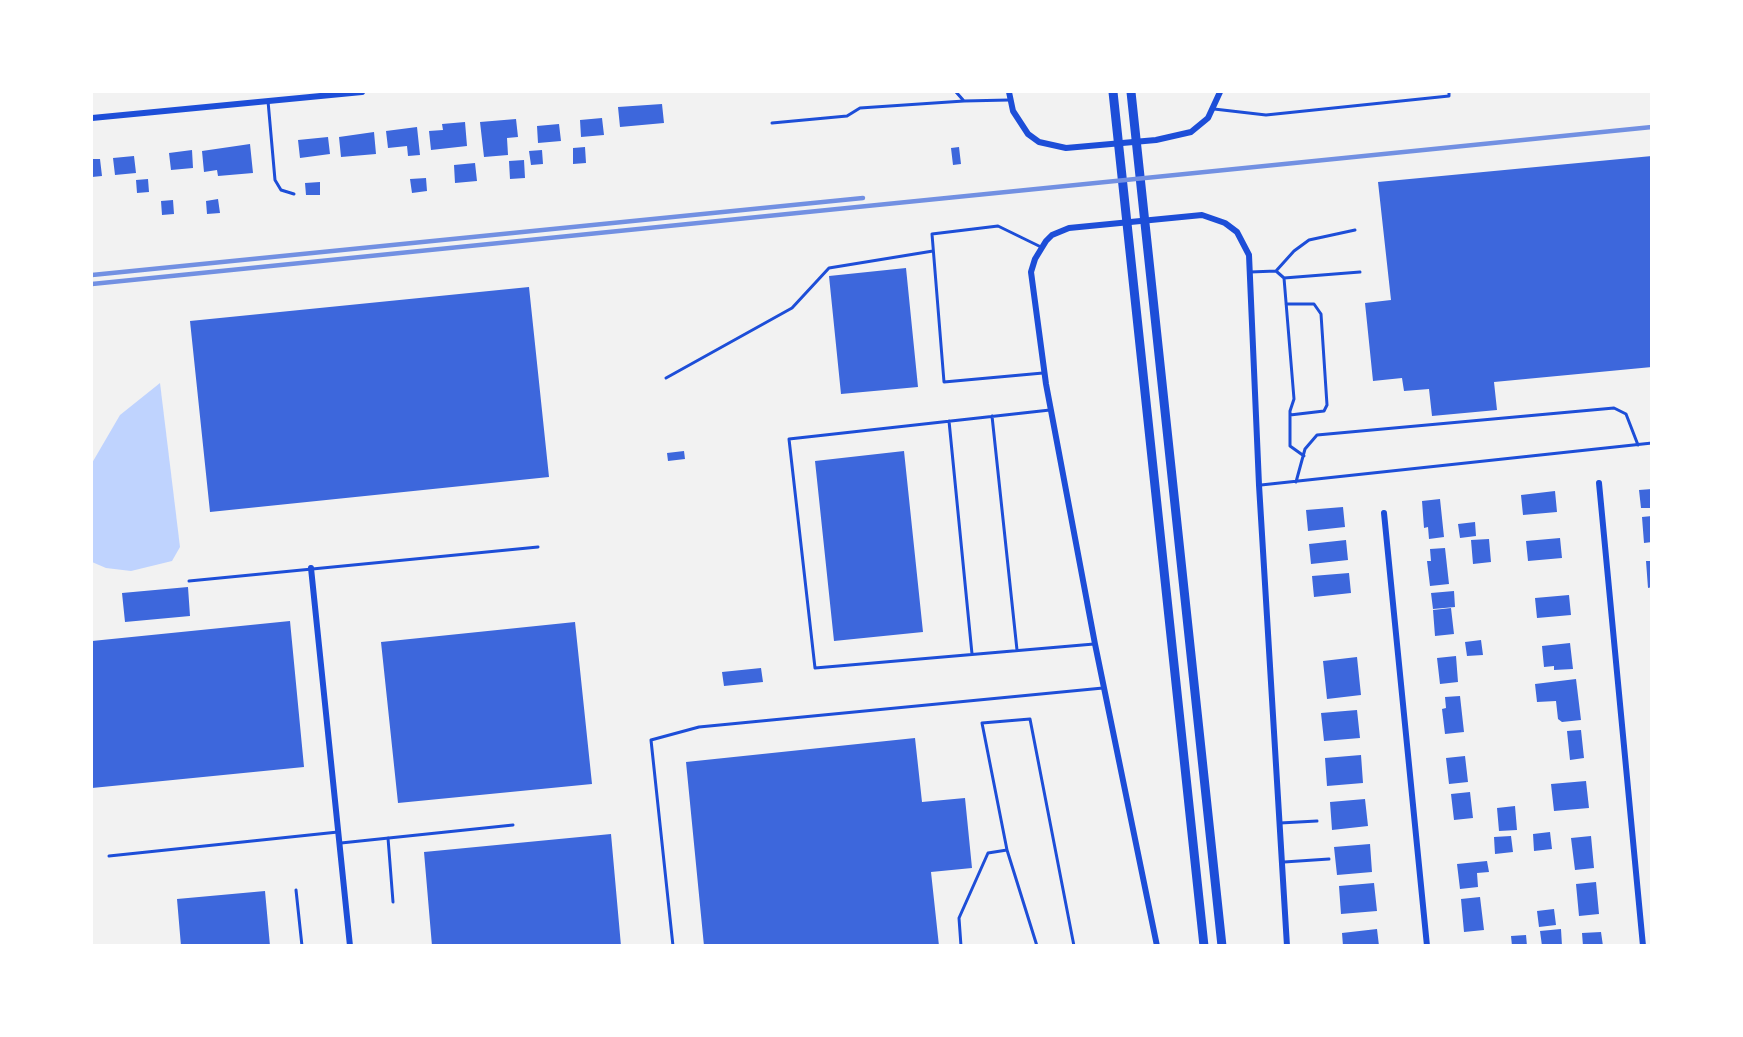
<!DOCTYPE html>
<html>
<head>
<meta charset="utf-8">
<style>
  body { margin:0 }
  #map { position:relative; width:1743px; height:1037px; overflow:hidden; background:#f2f2f2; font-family:Poppins,sans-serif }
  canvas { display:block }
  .frame { position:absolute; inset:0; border:93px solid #fff; pointer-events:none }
</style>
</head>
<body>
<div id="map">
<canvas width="1743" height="1037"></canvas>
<div class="frame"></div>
</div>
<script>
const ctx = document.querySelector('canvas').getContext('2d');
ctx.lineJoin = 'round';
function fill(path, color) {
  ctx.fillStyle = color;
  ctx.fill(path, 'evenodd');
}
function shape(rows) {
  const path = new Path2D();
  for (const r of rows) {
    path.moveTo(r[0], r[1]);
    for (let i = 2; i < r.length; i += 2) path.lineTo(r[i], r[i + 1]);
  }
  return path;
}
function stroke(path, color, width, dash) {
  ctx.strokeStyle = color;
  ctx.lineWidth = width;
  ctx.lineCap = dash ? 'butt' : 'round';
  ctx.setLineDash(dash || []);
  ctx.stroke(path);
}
fill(shape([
  [160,383,180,547,172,561,131,571,106,568,92,562,92,463,120,415]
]), '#bfd3fe');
fill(shape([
  [662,104,664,123,620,127,618,107],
  [602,118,604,135,581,137,580,120],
  [516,119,518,137,507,138,508,155,484,157,480,122],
  [465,122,467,146,431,150,429,131,443,130,442,124],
  [559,124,561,141,538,143,537,126],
  [417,127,420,155,408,156,407,146,388,148,386,131],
  [374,132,376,154,341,157,339,137],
  [328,137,330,154,300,158,298,140],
  [250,144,253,173,218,176,217,170,204,172,202,151],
  [585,147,586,163,573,164,573,148],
  [959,147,961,164,953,165,951,148],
  [192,150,193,168,171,170,169,153],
  [542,150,543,164,531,165,529,151],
  [134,156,136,173,115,175,113,158],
  [1652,156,1652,367,1494,382,1497,410,1432,416,1429,389,1404,391,1402,378,1373,381,1365,303,1391,300,1378,182],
  [92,159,100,159,102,176,92,177],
  [524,160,525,178,510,179,509,161],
  [475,163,477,181,455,183,454,165],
  [426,178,427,191,412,193,410,179],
  [148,179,149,192,137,193,136,180],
  [320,182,320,195,306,195,305,183],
  [218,199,220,213,207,214,206,201],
  [173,200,174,214,162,215,161,201],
  [906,268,918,387,841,394,829,276],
  [529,287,549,477,210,512,190,321],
  [684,451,685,459,668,461,667,453],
  [904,451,923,632,834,641,815,461],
  [1652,489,1652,508,1641,508,1639,490],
  [1555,491,1557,512,1523,515,1521,495],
  [1440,499,1444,537,1429,539,1428,527,1424,528,1422,501],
  [1343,507,1345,527,1308,531,1306,510],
  [1652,516,1652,542,1644,543,1642,517],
  [1475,522,1476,536,1460,538,1458,524],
  [1560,538,1562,558,1528,561,1526,541],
  [1489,539,1491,562,1473,564,1471,540],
  [1346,540,1348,560,1311,564,1309,544],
  [1445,548,1449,584,1430,586,1427,561,1431,561,1430,549],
  [1646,561,1652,561,1652,587,1648,588],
  [1349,573,1351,593,1314,597,1312,576],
  [188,587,190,616,125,622,122,593],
  [1454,591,1455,607,1433,609,1431,593],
  [1569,595,1571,615,1537,618,1535,598],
  [1451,608,1454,634,1435,636,1433,610],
  [290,621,304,767,92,788,92,641],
  [575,622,592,784,398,803,381,642],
  [1481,640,1483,655,1467,656,1465,642],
  [1570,643,1573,669,1554,670,1554,666,1544,667,1542,646],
  [1456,656,1458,682,1440,684,1437,658],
  [1357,657,1361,695,1327,699,1323,661],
  [761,668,763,682,724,686,722,672],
  [1576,679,1581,720,1562,722,1558,719,1556,701,1537,702,1535,684],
  [1460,696,1464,732,1445,734,1442,709,1446,708,1445,697],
  [1357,710,1360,738,1324,741,1321,713],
  [1581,730,1584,758,1570,760,1567,731],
  [915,738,922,802,965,798,972,868,931,872,939,946,704,946,686,762],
  [1361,755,1363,783,1327,786,1325,758],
  [1465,756,1468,782,1449,784,1446,758],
  [1586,781,1589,808,1554,811,1551,784],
  [1470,792,1473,818,1454,820,1451,794],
  [1365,799,1368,826,1332,830,1330,802],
  [1515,806,1517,830,1499,831,1497,808],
  [1550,832,1552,849,1534,851,1533,834],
  [611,834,621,946,432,946,424,852],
  [1511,836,1513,852,1495,854,1494,837],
  [1591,836,1594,868,1575,870,1571,838],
  [1370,844,1372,872,1337,875,1334,847],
  [1487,861,1489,872,1477,873,1478,887,1460,889,1457,864],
  [1596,882,1599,914,1579,916,1576,884],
  [1374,883,1377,911,1341,914,1339,886],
  [265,891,270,946,181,946,177,899],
  [1480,897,1484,930,1464,932,1461,899],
  [1554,909,1556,925,1539,927,1537,911],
  [1377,929,1379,946,1343,946,1342,933],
  [1561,929,1562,946,1542,946,1540,931],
  [1601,932,1603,946,1583,946,1582,933],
  [1526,935,1527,946,1512,946,1511,936]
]), '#3d67dc');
stroke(shape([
  [956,92,964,101,1009,100],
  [268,101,275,180,281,190,294,194],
  [1214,109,1266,115,1449,96,1449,92],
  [772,123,847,116,860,108,964,101],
  [1041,247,998,226,932,234,944,382,1043,373],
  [1276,271,1294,251,1309,240,1355,230],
  [1250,272,1276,271,1284,278,1360,272],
  [1284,278,1294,399,1290,411,1290,446,1304,456],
  [1286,304,1314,304,1321,314,1327,405,1324,411,1290,415],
  [666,378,792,308,829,268,933,251],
  [1050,410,789,439,815,668,1094,644],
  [992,416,1017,650],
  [949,421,972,654],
  [1296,482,1305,449,1317,435,1614,408,1626,414,1638,445],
  [1261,485,1652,443],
  [189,581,538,547],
  [1280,823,1317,821],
  [388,838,393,902],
  [341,843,513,825],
  [1007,850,1037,946],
  [109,856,338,832],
  [1284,862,1329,859],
  [296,890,302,946],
  [673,946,651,740,699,727,1103,688],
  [961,946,959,918,988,853,1007,850,982,723,1030,719,1074,946]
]), '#1d4ed8', 3);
stroke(shape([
  [1009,92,1013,111,1028,134,1039,142,1066,148,1156,140,1191,132,1208,118,1220,92],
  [92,118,362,92],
  [1599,483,1643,946],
  [1384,513,1427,946],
  [311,568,350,946],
  [1157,946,1095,644,1046,384,1031,272,1035,259,1046,241,1052,235,1069,228,1202,215,1225,223,1237,232,1249,255,1259,485,1287,946]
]), '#1d4ed8', 6);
stroke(shape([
  [1113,92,1204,946],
  [1131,92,1222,946]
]), '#1d4ed8', 9);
stroke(shape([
  [92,275,863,198],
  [92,284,1652,127]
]), '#7290e2', 4.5);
</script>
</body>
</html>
